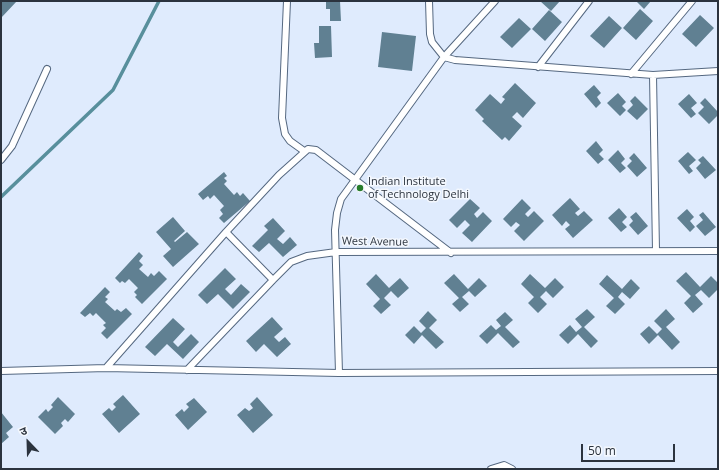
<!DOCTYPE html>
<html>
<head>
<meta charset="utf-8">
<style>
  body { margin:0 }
  #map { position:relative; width:719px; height:470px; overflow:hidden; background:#dfebfd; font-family:"Open Sans","Noto Sans Devanagari",sans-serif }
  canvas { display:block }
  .frame { position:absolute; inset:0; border:2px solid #2b333e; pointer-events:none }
  .north { position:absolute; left:8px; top:422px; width:40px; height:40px; -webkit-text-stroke:3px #f4f8fe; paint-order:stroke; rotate:337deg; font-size:11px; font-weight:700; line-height:16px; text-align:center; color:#2b333e }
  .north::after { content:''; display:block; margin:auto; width:14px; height:18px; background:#2b333e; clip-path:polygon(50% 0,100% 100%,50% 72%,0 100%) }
  .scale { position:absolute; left:581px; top:444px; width:94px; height:18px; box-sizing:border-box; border:2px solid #2b333e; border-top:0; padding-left:5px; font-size:12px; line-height:14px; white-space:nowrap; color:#2b333e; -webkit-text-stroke:3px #f4f8fe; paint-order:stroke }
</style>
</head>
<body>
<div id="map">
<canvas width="719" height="470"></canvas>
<div class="frame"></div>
<div class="north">उ</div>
<div class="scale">50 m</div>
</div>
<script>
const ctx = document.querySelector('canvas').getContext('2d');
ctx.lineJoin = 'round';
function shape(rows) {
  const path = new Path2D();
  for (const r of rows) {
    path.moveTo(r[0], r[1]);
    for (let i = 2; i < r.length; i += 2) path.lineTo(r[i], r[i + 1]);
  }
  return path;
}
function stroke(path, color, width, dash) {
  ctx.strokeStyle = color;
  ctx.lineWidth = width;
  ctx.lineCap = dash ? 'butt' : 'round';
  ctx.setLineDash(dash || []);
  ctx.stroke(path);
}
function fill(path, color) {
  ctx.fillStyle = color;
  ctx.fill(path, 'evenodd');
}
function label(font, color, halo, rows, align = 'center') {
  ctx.font = font + ' "Open Sans",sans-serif';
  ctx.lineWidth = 3;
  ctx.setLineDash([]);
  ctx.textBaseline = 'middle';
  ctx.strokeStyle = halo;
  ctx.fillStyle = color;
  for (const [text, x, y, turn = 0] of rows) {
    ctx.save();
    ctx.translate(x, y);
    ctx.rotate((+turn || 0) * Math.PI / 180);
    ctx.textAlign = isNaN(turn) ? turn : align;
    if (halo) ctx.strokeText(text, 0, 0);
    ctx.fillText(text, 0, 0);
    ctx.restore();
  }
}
stroke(shape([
  [1,197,113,90,159,1]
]), '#588f9c', 3.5);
fill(shape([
  [1,1,17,1,1,18],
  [326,1,340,1,341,21,330,21,330,9,326,9],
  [540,1,560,1,551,11],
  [636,1,651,1,644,9],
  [640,9,653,21,636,40,623,28],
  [549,10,562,22,545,41,532,29],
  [700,15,714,28,696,47,682,34],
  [609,16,622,28,604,48,590,36],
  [519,18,531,29,512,48,500,37],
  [319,26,331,26,332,57,315,58,314,43,319,43],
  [382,32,416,36,412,71,378,67],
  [515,83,536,103,523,118,517,112,512,117,522,126,509,141,505,137,502,140,482,121,484,119,475,110,490,94,501,104,505,99,502,97],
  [594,85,601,93,597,97,601,103,596,108,584,94],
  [618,93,626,102,622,106,626,110,620,116,607,103],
  [689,94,697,103,691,108,696,114,691,118,678,104],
  [635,96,648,109,637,120,627,111,633,105,630,101],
  [705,98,718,112,718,115,709,124,698,113,704,107,700,103],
  [596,141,603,150,599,154,604,159,598,164,586,151],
  [618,150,625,159,621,163,626,168,620,173,608,160],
  [688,152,696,160,689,166,693,171,689,174,678,161],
  [634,153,647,168,637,177,627,166,632,161,629,158],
  [703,156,716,170,705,179,696,168,701,163,698,160],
  [224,172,227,176,224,178,227,181,224,184,234,195,237,192,240,196,243,193,250,201,224,223,219,218,223,214,220,210,224,206,214,195,210,199,208,196,203,200,198,194],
  [570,198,580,209,575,213,578,216,584,211,593,220,573,238,565,229,570,225,566,221,562,226,552,215],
  [470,199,480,208,474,214,477,218,483,212,492,221,472,242,462,233,470,225,465,220,457,228,449,220],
  [522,199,531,208,525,214,528,217,534,211,544,221,524,241,514,231,520,225,516,222,511,227,503,219],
  [619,208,627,217,622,222,627,227,621,232,608,218],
  [687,209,694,217,690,221,695,227,690,232,677,218],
  [636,212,648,226,638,235,629,225,633,221,630,217],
  [703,212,716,227,705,236,696,226,703,220,699,215],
  [173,217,185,231,174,241,175,242,187,232,199,244,173,267,163,256,171,249,156,232],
  [273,218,285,231,277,239,283,244,290,237,297,245,283,257,269,243,259,252,252,246,268,230,264,226],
  [139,252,143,256,139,261,143,265,139,269,148,277,151,273,154,276,159,271,167,279,142,304,135,297,137,295,134,292,138,288,129,279,125,283,122,281,120,283,115,278],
  [225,268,236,279,225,289,231,295,241,284,250,292,233,309,218,294,207,304,198,295],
  [686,272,700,287,711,276,718,283,718,289,709,298,701,290,695,295,703,304,693,313,684,303,691,296,676,281],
  [376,274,389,288,400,278,409,288,398,298,391,291,384,298,391,305,381,314,373,306,380,299,366,284],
  [454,274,468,289,479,278,487,286,475,297,469,291,462,297,469,304,460,312,452,304,459,298,444,283],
  [530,274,545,288,555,278,564,287,553,298,546,291,540,297,547,304,538,313,528,303,534,297,521,284],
  [607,275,622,289,631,279,640,288,630,299,622,292,618,297,625,304,615,314,606,306,614,298,599,284],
  [105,287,110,292,105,297,108,299,105,302,115,311,117,309,121,312,126,308,132,314,107,339,101,333,106,328,103,325,106,323,96,313,93,316,90,313,85,317,80,313],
  [587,309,595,317,584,327,598,341,591,348,578,334,568,344,559,335,570,325,576,332,582,327,575,319],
  [666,309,675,319,666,327,680,342,672,350,658,335,649,344,640,334,649,326,657,334,662,329,654,321],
  [428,311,437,320,429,328,444,342,436,349,422,335,414,344,405,335,414,326,421,333,426,328,419,321],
  [505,312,513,320,505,327,520,342,513,348,498,333,487,344,479,336,491,325,496,330,501,326,496,320],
  [272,317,283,329,274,337,279,342,285,337,291,344,277,357,264,344,256,352,246,341],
  [173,318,185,329,173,342,178,347,191,334,199,342,183,359,167,344,155,356,145,347],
  [123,395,140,414,119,433,102,414,109,408,112,411,116,407,113,404],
  [58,397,75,414,68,422,65,419,61,423,63,426,55,434,38,417,46,409,48,412,53,407,51,405],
  [257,397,273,415,253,433,237,415,245,408,249,411,253,408,250,404],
  [194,398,207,412,188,430,175,415,182,409,184,412,189,407,186,404],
  [1,412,13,427,6,433,9,437,1,444]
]), '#608092');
const lane = shape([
  [287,1,282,118,285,134,290,141,304,151],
  [429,1,430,34,432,42,444,57,455,60,653,75,718,71],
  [538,67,589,1],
  [631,74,692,1],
  [653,75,656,251],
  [1,160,12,146,47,69],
  [226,232,273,280],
  [106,368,226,232,279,175,308,149,316,150,451,253],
  [187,370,273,280,291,262,307,256,336,252,718,251],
  [1,371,106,368,339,373,718,371],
  [339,373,335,230,337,213,341,199,444,57,495,1],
  [491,469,504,465,512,469]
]);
stroke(lane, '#556880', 8);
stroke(lane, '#fff', 6);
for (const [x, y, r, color] of [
  [360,188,4,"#277c2a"]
]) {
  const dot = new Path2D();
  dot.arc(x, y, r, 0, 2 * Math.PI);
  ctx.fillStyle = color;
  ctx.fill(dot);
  stroke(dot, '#f4f8fe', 1.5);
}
label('11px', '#2b333e', '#f4f8fe', [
  ["Indian Institute",368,182],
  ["of Technology Delhi",368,195]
], 'left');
label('11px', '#2b333e', '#f4f8fe', [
  ["West Avenue",375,242,1]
]);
</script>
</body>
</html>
